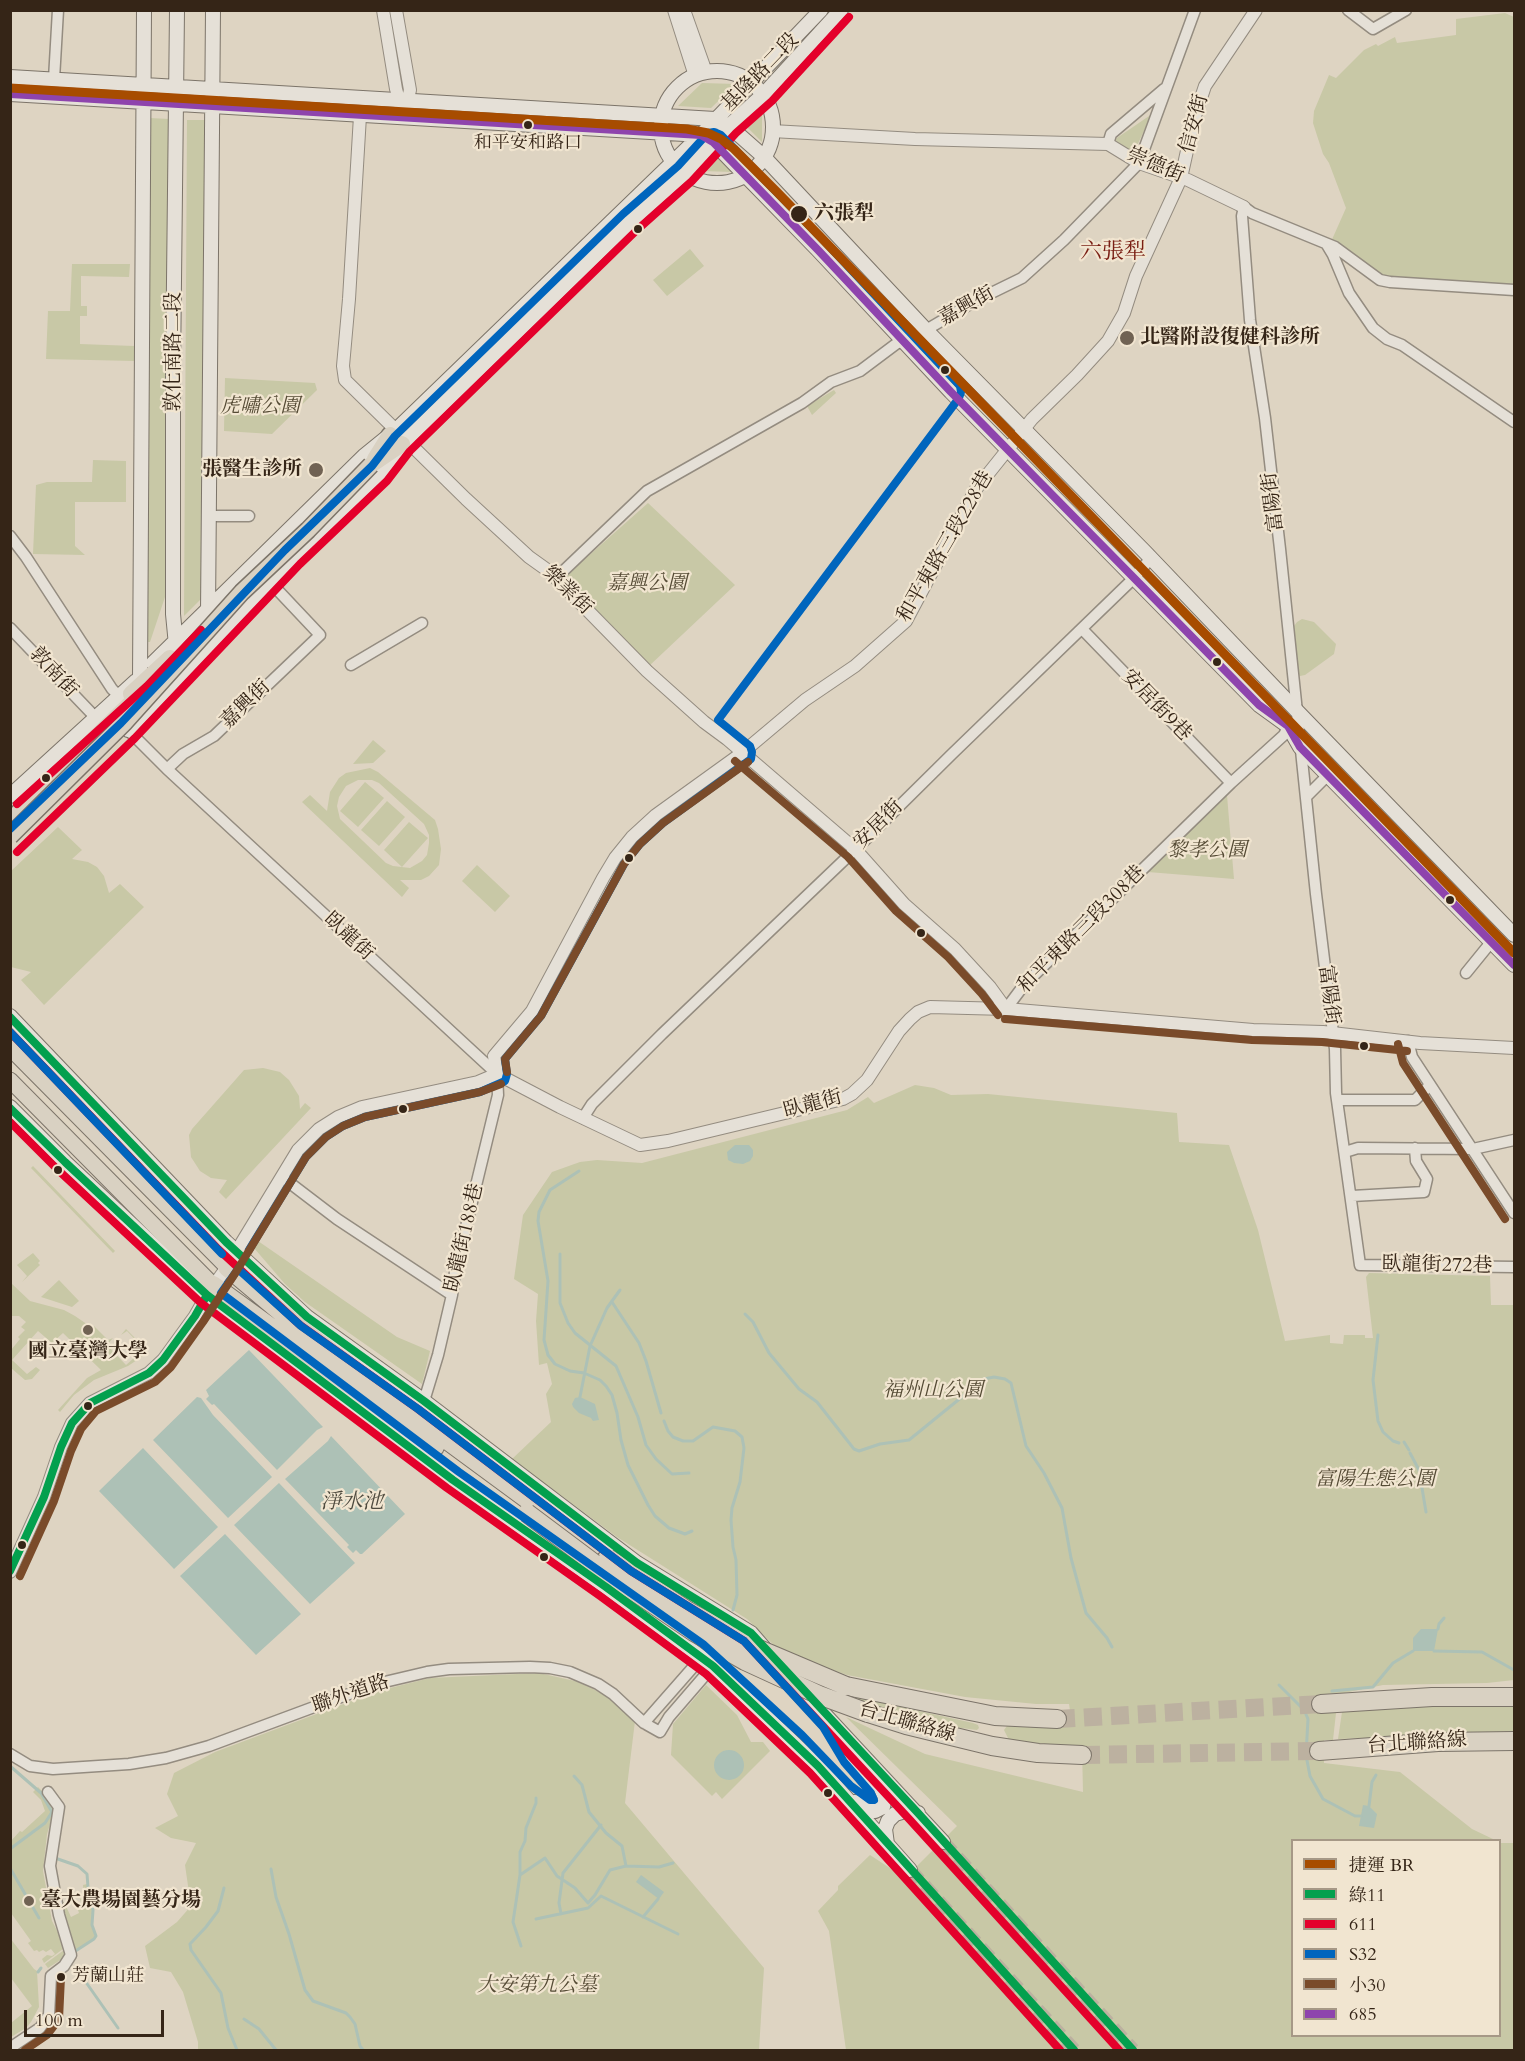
<!DOCTYPE html>
<html>
<head>
<meta charset="utf-8">
<style>
  body { margin:0 }
  #map { position:relative; width:1525px; height:2061px; overflow:hidden; background:#ded4c2; font-family:Cardo,"Noto Serif TC",serif }
  canvas { display:block }
  .frame { position:absolute; inset:0; border:12px solid #352517; pointer-events:none }
  .legend { position:absolute; left:1291px; top:1839px; width:210px; height:198px; box-sizing:border-box; background:#f1e5d0; border:2px solid #a69886; margin:0; padding:8px 10px; list-style:none; font-size:18px; color:#352517 }
  .legend li { display:flex; align-items:center; gap:12px; height:30px }
  .legend b { width:30px; border:2px solid #a69886 }
  .scale { position:absolute; left:24px; top:2010px; width:140px; height:27px; box-sizing:border-box; border:3px solid #352517; border-top:0; padding-left:8px; font-size:18px; line-height:21px; white-space:nowrap; color:#352517; -webkit-text-stroke:4px #f1e5d0; paint-order:stroke }
</style>
</head>
<body>
<div id="map">
<canvas width="1525" height="2061"></canvas>
<div class="frame"></div>
<ul class="legend">
<li><b style="height:8px;background:#a74c00"></b>捷運 BR</li>
<li><b style="height:8px;background:#03a04e"></b>綠11</li>
<li><b style="height:8px;background:#e4002b"></b>611</li>
<li><b style="height:8px;background:#0065bd"></b>S32</li>
<li><b style="height:8px;background:#7a4b2a"></b>小30</li>
<li><b style="height:8px;background:#8e44ad"></b>685</li>
</ul>
<div class="scale">100 m</div>
</div>
<script>
const ctx = document.querySelector('canvas').getContext('2d');
ctx.lineJoin = 'round';
function fill(path, color) {
  ctx.fillStyle = color;
  ctx.fill(path, 'evenodd');
}
function shape(rows) {
  const path = new Path2D();
  for (const r of rows) {
    if (r.length === 3) {
      path.moveTo(r[0] + r[2], r[1]);
      path.arc(r[0], r[1], r[2], 0, 2 * Math.PI);
      continue;
    }
    path.moveTo(r[0], r[1]);
    for (let i = 2; i < r.length; i += 2) path.lineTo(r[i], r[i + 1]);
  }
  return path;
}
function stroke(path, color, width, dash) {
  ctx.strokeStyle = color;
  ctx.lineWidth = width;
  ctx.lineCap = dash ? 'butt' : 'round';
  ctx.setLineDash(dash || []);
  ctx.stroke(path);
}
function label(font, color, halo, rows, align = 'center') {
  ctx.font = font + ' Cardo,"Noto Serif TC",serif';
  ctx.lineWidth = 4.5;
  ctx.setLineDash([]);
  ctx.textBaseline = 'middle';
  ctx.strokeStyle = halo;
  ctx.fillStyle = color;
  for (const [text, x, y, turn = 0] of rows) {
    ctx.save();
    ctx.translate(x, y);
    ctx.rotate((+turn || 0) * Math.PI / 180);
    ctx.textAlign = isNaN(turn) ? turn : align;
    if (halo) ctx.strokeText(text, 0, 0);
    ctx.fillText(text, 0, 0);
    ctx.restore();
  }
}
fill(shape([
  [1505,13,1514,17,1514,288,1381,278,1330,244,1346,208,1329,163,1323,154,1313,123,1314,111,1329,75,1336,78,1364,50,1376,44,1378,46,1395,37,1397,43,1456,35,1456,19],
  [702,83,736,84,711,108,678,106],
  [762,112,762,142,747,127],
  [1152,114,1133,154,1111,142],
  [150,118,169,119,165,597,150,642,146,642],
  [187,120,207,120,202,598,184,616],
  [716,156,732,172,702,171],
  [690,249,704,266,667,296,653,280],
  [72,264,130,264,129,277,81,276,81,306,87,306,87,316,80,316,80,344,134,346,134,361,46,359,48,311,70,311],
  [225,378,315,383,317,390,272,434,224,431],
  [834,390,836,393,812,415,807,406],
  [93,460,126,461,126,502,75,502,75,546,85,555,33,554,36,485,47,482,92,482],
  [648,503,735,585,648,667,559,582],
  [1302,619,1314,622,1336,644,1334,654,1305,675,1300,676,1297,674,1292,629,1297,622],
  [373,740,386,751,373,763,353,764],
  [370,768,378,772,435,820,438,829,441,849,439,865,429,876,421,880,400,880,409,888,402,897,302,802,310,795,327,811,330,792,339,778,346,773],
  [358,780,372,780,379,783,424,824,429,835,429,843,427,855,422,861,410,868,393,866,386,863,340,819,337,806,339,797,346,786],
  [365,782,384,798,358,827,340,811],
  [1227,795,1234,879,1148,872],
  [387,801,405,817,379,846,361,830],
  [409,822,428,838,402,867,384,850],
  [58,827,82,850,72,859,88,862,97,867,104,876,109,893,120,884,144,907,44,1005,21,980,31,972,11,967,11,871],
  [477,865,510,896,495,912,462,881],
  [263,1068,280,1072,289,1080,299,1096,300,1109,305,1103,311,1108,226,1199,219,1192,227,1180,211,1178,200,1171,191,1157,189,1135,192,1129,244,1070],
  [915,1085,934,1088,951,1095,988,1094,1177,1113,1179,1142,1229,1145,1258,1230,1285,1341,1330,1335,1330,1343,1343,1344,1344,1335,1365,1335,1365,1338,1373,1338,1366,1277,1369,1273,1490,1276,1491,1305,1514,1305,1514,1680,1487,1683,1383,1685,1320,1698,1323,1711,1336,1713,1333,1740,1324,1740,1324,1763,1400,1772,1472,1829,1495,1840,1292,1840,1292,2036,1500,2036,1500,1843,1514,1843,1514,2050,846,2050,829,1931,818,1911,838,1890,838,1886,870,1855,905,1878,957,1826,846,1717,925,1754,1083,1792,1082,1748,1009,1740,1004,1730,1007,1726,1014,1724,1072,1723,1069,1704,1036,1704,965,1697,847,1675,782,1653,747,1619,617,1537,512,1459,551,1422,546,1394,552,1384,547,1363,539,1365,536,1321,538,1294,514,1279,523,1215,552,1172,580,1162,597,1160,642,1163,847,1110,868,1097,874,1103],
  [33,1166,115,1251,113,1253,31,1168],
  [258,1241,397,1337,430,1351,422,1384,305,1302,285,1284,254,1248],
  [33,1253,40,1261,38,1263,40,1265,22,1282,27,1276,17,1265],
  [59,1280,79,1301,72,1307,41,1297],
  [11,1283,30,1301,64,1310,75,1316,91,1327,94,1326,108,1340,113,1338,107,1345,126,1365,144,1349,127,1331,121,1335,126,1329,146,1349,144,1352,146,1354,128,1366,94,1380,74,1395,60,1412,58,1410,87,1378,101,1370,63,1333,52,1343,38,1331,12,1360,27,1374,36,1367,40,1370,32,1379,25,1380,11,1368,11,1350,20,1339,18,1337,25,1330,21,1327,26,1322,19,1316,11,1316],
  [539,1673,575,1681,593,1689,611,1699,635,1721,625,1803,764,1968,759,2050,198,2050,198,2042,183,1992,171,1972,150,1968,145,1946,177,1922,191,1906,185,1865,196,1843,171,1838,155,1828,178,1816,167,1794,174,1773,215,1752,378,1691,430,1678],
  [706,1685,737,1715,751,1742,763,1742,770,1751,722,1799,716,1792,712,1796,671,1755,673,1724],
  [851,1694,897,1706,973,1723,978,1725,979,1728,977,1730,938,1725,849,1701],
  [1478,1706,1514,1707,1514,1733,1338,1739,1342,1712,1409,1707],
  [38,1787,44,1793,54,1811,47,1834,43,1871,52,1921,67,1950,62,1959,48,1968,45,1964,64,1950,63,1949,44,1963,42,1959,47,1955,52,1956,55,1954,51,1949,46,1952,43,1950,39,1952,37,1950,34,1951,28,1943,31,1941,11,1913,10,1842,20,1831,22,1832,45,1811,41,1800,33,1792],
  [87,1884,92,1910,92,1925,95,1936,94,1939,74,1951,59,1903,64,1902,71,1917,79,1913,78,1910,83,1907,80,1899,84,1897,83,1885],
  [10,1938,34,1969,37,1971,39,2007,31,2022,26,2028,11,2037,11,2023,32,2006,11,1978]
]), '#c8c8a6');
fill(shape([
  [735,1145,749,1145,753,1150,753,1156,750,1161,743,1164,734,1163,728,1160,727,1152],
  [249,1350,323,1427,317,1430,277,1470,214,1404,212,1405,206,1399,209,1396,206,1390],
  [197,1397,201,1398,213,1415,272,1477,228,1518,153,1440],
  [580,1397,595,1404,599,1420,593,1421,591,1418,579,1413,573,1407,572,1404,575,1398],
  [331,1436,405,1514,362,1554,360,1554,356,1550,353,1553,347,1547,349,1545,285,1479,328,1441],
  [143,1448,218,1527,174,1569,99,1491],
  [279,1483,355,1563,310,1604,234,1525],
  [225,1534,301,1614,256,1655,180,1576],
  [1421,1629,1438,1629,1434,1651,1413,1651,1413,1638],
  [729,1765,15],
  [1363,1805,1369,1806,1377,1814,1374,1828,1359,1826],
  [641,1875,664,1892,659,1899,636,1882]
]), '#adc1b6');
stroke(shape([
  [579,1171,550,1190,539,1212,538,1221,548,1281,544,1340,548,1355,555,1364,570,1371,584,1373,600,1380,606,1386,612,1395,617,1413,621,1440,628,1465,648,1505,655,1516,669,1528,685,1534,692,1531],
  [560,1254,560,1303,568,1323,575,1333,616,1366,638,1417,646,1445,656,1459,672,1474,689,1473],
  [612,1302,639,1343,646,1361,661,1413],
  [745,1314,753,1322,769,1353,799,1389,817,1402,854,1449,859,1451,880,1444,909,1440,984,1379,994,1377,1005,1379,1011,1383,1026,1446,1044,1473,1062,1508,1071,1558,1086,1613,1107,1638,1112,1647],
  [1378,1335,1373,1380,1378,1421,1383,1432,1393,1441,1399,1443],
  [580,1397,590,1346,607,1308,620,1290],
  [664,1421,668,1431,673,1437,683,1441,693,1441,713,1427,735,1431,742,1437,744,1448,740,1482,732,1508,731,1520,733,1547,736,1560,737,1595,733,1610],
  [1404,1442,1409,1450],
  [1410,1453,1419,1470,1426,1512],
  [1438,1629,1439,1624,1444,1618],
  [1434,1651,1482,1652,1514,1670],
  [1279,1685,1304,1710,1308,1719,1306,1755,1310,1776,1323,1799,1355,1816,1361,1816],
  [1332,1691,1373,1687,1393,1663,1413,1651],
  [10,1766,41,1793,52,1812,45,1823,10,1849],
  [574,1776,582,1785,589,1812,606,1833,622,1846,626,1866],
  [536,1798,536,1803,526,1828,525,1841,520,1852,520,1875,545,1858,557,1876,575,1888,588,1903,595,1895,610,1870,626,1866,659,1867,673,1863],
  [1369,1806,1372,1782,1376,1775],
  [55,1858,78,1866,87,1874,88,1887,93,1910,92,1925,96,1936,94,1939,74,1952],
  [10,1868,39,1918],
  [271,1869,276,1897,289,1934,305,1990,313,2001,346,2013,350,2017,355,2024,360,2046,363,2050],
  [520,1875,513,1922,521,1946],
  [224,1888,218,1911,206,1927,190,1944,191,1950,221,1993,228,2028,237,2050],
  [561,1914,559,1903,563,1873,601,1825],
  [643,1917,658,1899],
  [536,1919,588,1908,601,1896,678,1934],
  [38,1972,41,1968],
  [83,1978,118,2028],
  [244,2019,259,2029,276,2050]
]), '#adc1b6', 3);
stroke(shape([
  [943,1842,1133,2050],
  [910,1870,1074,2050]
]), '#bcb1a0', 14, [14, 7]);
stroke(shape([
  [1057,1719,1321,1704],
  [1082,1755,1319,1751]
]), '#bcb1a0', 18, [18, 9]);
const minor = shape([
  [1348,10,1373,29,1406,10],
  [54,79,58,10],
  [1108,144,1111,134,1164,89],
  [1327,245,1333,255,1349,293,1373,328,1387,339,1402,345,1514,422],
  [1514,290,1390,282,1380,280,1335,247,1252,213,1244,207,1242,216,1250,320,1265,418,1280,549,1316,894,1335,1049,1336,1093,1360,1265,1514,1267],
  [209,516,249,516],
  [10,536,26,557,112,689,119,696],
  [556,578,647,491,802,403,831,382,860,371,896,344,926,330,977,300,1022,278,1064,240,1139,163,1195,10],
  [10,628,96,718],
  [1082,629,1231,783],
  [351,665,422,623],
  [128,730,167,769,497,1074,498,1095,455,1272,452,1295,438,1355,424,1401],
  [167,769,183,754,214,736,320,635,270,582],
  [1306,797,1328,775],
  [1466,973,1492,941],
  [1006,1009,1024,985,1231,783,1284,735,1290,722],
  [1408,1041,1412,1057,1514,1213],
  [1337,1100,1415,1100,1430,1085],
  [583,1118,592,1104,662,1034,862,843,952,754,1134,578,1151,558],
  [1345,1152,1358,1148,1473,1149,1514,1140],
  [282,1177,337,1219,452,1295],
  [1352,1196,1424,1192,1427,1179,1416,1161,1415,1148],
  [644,1723,702,1657],
  [10,1754,30,1766,53,1769,129,1764,166,1758,209,1746,376,1684,427,1672,449,1669,530,1667,550,1668,570,1672,598,1684,613,1694,644,1723,660,1732,669,1717,713,1666],
  [10,2048,40,2028,49,2015,51,1976,64,1966,71,1955,59,1915,50,1866,59,1807,48,1792]
]);
const tertiary = shape([
  [383,10,396,89,404,118],
  [396,10,410,90,406,108],
  [674,10,695,76],
  [684,10,706,72],
  [360,116,349,299,343,366,345,380,466,499,529,557,550,572,647,671,704,722,727,739,855,849,904,904,955,949,990,987,1006,1009],
  [772,131,915,139,1108,144,1139,163,1188,180,1244,207],
  [497,1074,494,1056,532,1011,603,878,615,858,632,837,656,815,742,753,805,700,855,666,906,621,976,489,1032,419,1077,375,1108,341,1124,313,1136,276,1181,178,1194,119,1205,86,1256,10],
  [497,1074,560,1107,640,1145,668,1141,843,1099,852,1094,867,1080,899,1031,910,1019,918,1012,930,1007,1006,1009,1253,1030,1323,1032,1420,1043,1514,1048],
  [10,1572,44,1497,61,1447,72,1423,90,1403,149,1373,163,1360,195,1316,207,1295,227,1267,298,1150,319,1129,338,1117,362,1107,478,1082,497,1074]
]);
const secondary = shape([
  [717,127,56],
  [10,77,715,119,729,126,763,156,926,330,1146,553,1296,710,1514,935],
  [10,94,701,135,713,142,740,170,818,250,951,392,1259,705,1288,726,1300,747,1514,965],
  [208,613,213,10],
  [176,645,173,614,173,371,177,10],
  [153,663,364,456,396,430,701,135,821,10],
  [140,678,144,10],
  [128,730,293,557,380,473,402,444,630,222,685,173,729,126,764,94,841,10],
  [10,796,136,681],
  [10,1016,226,1242,307,1317,424,1401,637,1563,751,1633,765,1649],
  [10,1107,65,1162,207,1295,453,1480,606,1587,713,1666,818,1766,910,1870],
  [802,1690,943,1842],
  [847,1749,869,1777,880,1787,885,1797,883,1807,875,1811,866,1810,855,1802],
  [887,1844,885,1829,888,1821,895,1814,905,1811,918,1813]
]);
const primary = shape([
  [10,1048,227,1267],
  [10,1080,213,1285]
]);
const trunk = shape([
  [375,459,390,435],
  [371,465,402,444],
  [131,694,170,658],
  [10,821,143,691]
]);
const motorway = shape([
  [227,1267,301,1329,425,1424,592,1547],
  [213,1285,435,1447],
  [846,1686,995,1716,1057,1719],
  [1321,1704,1432,1697,1514,1697],
  [868,1713,906,1725,992,1746,1038,1753,1082,1755],
  [1319,1751,1438,1742,1514,1741]
]);
stroke(minor, '#948c80', 13);
stroke(tertiary, '#948c80', 14);
stroke(secondary, '#7c7469', 16);
stroke(primary, '#7c7469', 17);
stroke(trunk, '#7c7469', 19);
stroke(motorway, '#7c7469', 20);
stroke(minor, '#e5e0d7', 10);
stroke(tertiary, '#e5e0d7', 12);
stroke(secondary, '#e5e0d7', 14);
stroke(primary, '#d9d1c2', 15);
stroke(trunk, '#d9d1c2', 16);
stroke(motorway, '#d9d1c2', 18);
const trunkBridge = shape([
  [10,836,125,722,242,592,308,530,371,465]
]);
const motorwayBridge = shape([
  [527,1513,607,1573,694,1632,745,1661,819,1695,868,1713],
  [608,1558,688,1611,754,1647,846,1686]
]);
stroke(trunkBridge, '#7c7469', 19, []);
stroke(motorwayBridge, '#7c7469', 20, []);
stroke(trunkBridge, '#d9d1c2', 16);
stroke(motorwayBridge, '#d9d1c2', 18);
stroke(shape([
  [10,1017,226,1242,307,1317,424,1401,637,1563,751,1633,918,1813,1133,2050],
  [10,1108,65,1162,207,1295,453,1480,606,1587,713,1666,818,1766,1074,2050],
  [10,1571,44,1497,61,1447,72,1423,90,1403,149,1373,163,1360,195,1316,207,1295]
]), '#03a04e', 8);
stroke(shape([
  [17,804,147,686,201,630],
  [17,852,135,738,300,564,387,481,410,451,637,230,692,181,736,133,772,101,849,17],
  [10,1032,218,1249,300,1325,418,1409,631,1571,744,1641,910,1820,1119,2050],
  [10,1122,58,1170,201,1303,447,1488,600,1596,706,1674,810,1773,1060,2050]
]), '#e4002b', 8);
stroke(shape([
  [10,829,121,723,285,550,372,466,395,436,623,214,678,166,708,133,714,132,721,135,826,243,960,386,961,392,959,398,718,720,750,746,752,752,751,759,663,823,640,844,624,864,541,1016,505,1059,507,1074,505,1081,480,1092,365,1117,343,1126,326,1137,306,1157,249,1250],
  [10,1032,222,1254],
  [238,1269,301,1326,418,1409,631,1571,744,1641,823,1727,844,1762,871,1793,874,1800,870,1800,851,1786,802,1735,703,1644,459,1472,221,1293,238,1269]
]), '#0065bd', 8);
stroke(shape([
  [735,761,848,857,896,911,948,957,982,994,998,1015],
  [1005,1019,1252,1040,1322,1042,1407,1051],
  [1398,1044,1403,1063,1505,1219],
  [507,1072,505,1059,541,1016,624,864,640,844,663,823,748,762],
  [20,1576,54,1501,71,1451,81,1429,96,1411,155,1382,171,1367,203,1322,236,1272,306,1157,326,1137,343,1126,365,1117,480,1092,501,1084],
  [25,2050,47,2035,59,2019,61,1977]
]), '#7a4b2a', 8);
stroke(shape([
  [10,94,701,135,713,142,818,250,951,392,1259,705,1288,726,1300,747,1514,965]
]), '#8e44ad', 8);
stroke(shape([
  [10,88,687,129,708,133,721,139,734,149,777,192,1514,953]
]), '#a74c00', 9);
for (const [x, y, r, color] of [
  [528,125,5,"#352517"],
  [799,214,9,"#352517"],
  [638,229,5,"#352517"],
  [1127,338,8,"#706253"],
  [945,370,5,"#352517"],
  [316,470,8,"#706253"],
  [1217,662,5,"#352517"],
  [46,778,5,"#352517"],
  [629,858,5,"#352517"],
  [1450,900,5,"#352517"],
  [921,933,5,"#352517"],
  [1364,1046,5,"#352517"],
  [403,1109,5,"#352517"],
  [58,1170,5,"#352517"],
  [88,1330,6,"#706253"],
  [88,1406,5,"#352517"],
  [22,1545,5,"#352517"],
  [544,1557,5,"#352517"],
  [828,1793,5,"#352517"],
  [29,1901,6,"#706253"],
  [61,1977,5,"#352517"]
]) {
  const dot = new Path2D();
  dot.arc(x, y, r, 0, 2 * Math.PI);
  ctx.fillStyle = color;
  ctx.fill(dot);
  stroke(dot, '#f1e5d0', 2);
}
label('18px', '#352517', '#f1e5d0', [
  ["和平安和路口",528,144],
  ["芳蘭山莊",72,1977,"left"]
]);
label('20px', '#352517', '#f1e5d0', [
  ["基隆路二段",761,73,-46],
  ["信安街",1195,124,-75],
  ["崇德街",1155,166,23],
  ["嘉興街",967,307,-29],
  ["敦化南路二段",174,352,-90],
  ["富陽街",1274,502,-97],
  ["和平東路三段228巷",946,547,-60],
  ["樂業街",567,591,44],
  ["敦南街",53,673,47],
  ["嘉興街",246,705,-44],
  ["安居街9巷",1156,706,46],
  ["安居街",879,825,-45],
  ["和平東路三段308巷",1082,930,-45],
  ["臥龍街",348,937,43],
  ["富陽街",1328,995,83],
  ["臥龍街",813,1105,-15],
  ["臥龍街188巷",465,1238,-77],
  ["臥龍街272巷",1437,1266,1],
  ["聯外道路",351,1695,-19],
  ["台北聯絡線",907,1723,16],
  ["台北聯絡線",1417,1744,-4]
]);
label('bold 20px', '#352517', '#f1e5d0', [
  ["六張犁",814,214]
], 'left');
label('bold 20px', '#352517', '#f1e5d0', [
  ["北醫附設復健科診所",1140,338],
  ["張醫生診所",302,470,"right"],
  ["國立臺灣大學",88,1352,"center"],
  ["臺大農場園藝分場",41,1901]
], 'left');
label('italic 20px', '#554b35', '#f1e5d0', [
  ["虎嘯公園",260,407],
  ["嘉興公園",647,584],
  ["黎孝公園",1207,851],
  ["福州山公園",933,1391],
  ["富陽生態公園",1375,1480],
  ["大安第九公墓",537,1986]
]);
label('italic 21px', '#4e4a3e', '#f1e5d0', [
  ["淨水池",352,1503]
]);
label('22px', '#7a1f14', '#f1e5d0', [
  ["六張犁",1113,253]
]);
</script>
</body>
</html>
